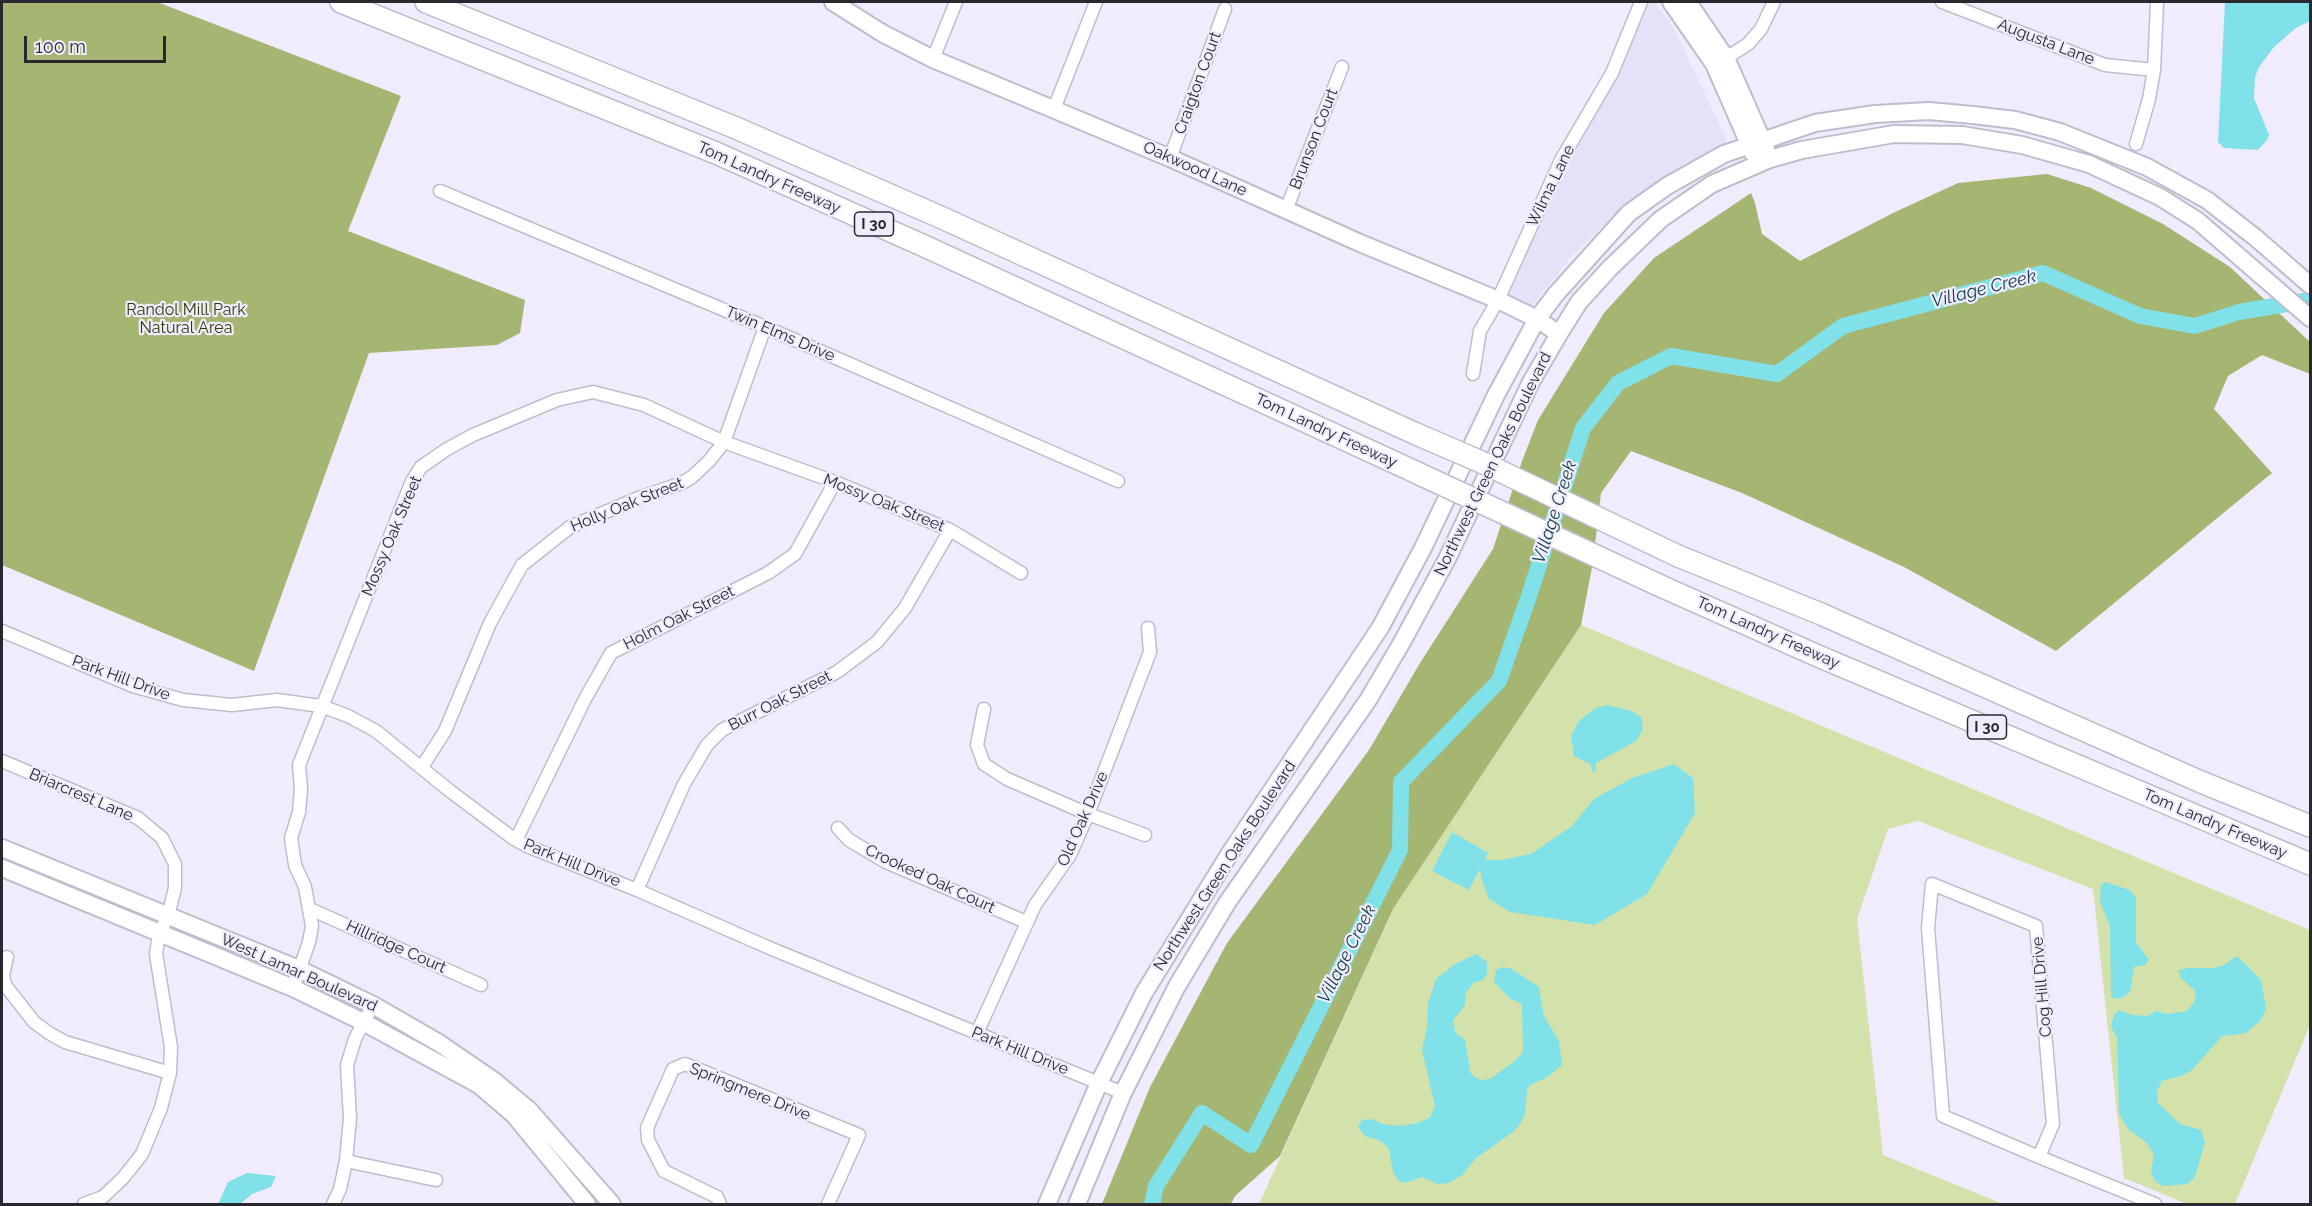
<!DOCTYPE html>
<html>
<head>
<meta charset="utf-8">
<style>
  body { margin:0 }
  #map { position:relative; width:2312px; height:1206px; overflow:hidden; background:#f0ecfd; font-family:Raleway,sans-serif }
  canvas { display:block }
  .frame { position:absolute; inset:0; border:3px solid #2a282e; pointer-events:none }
  .scale { position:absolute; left:24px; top:36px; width:142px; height:27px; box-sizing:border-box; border:3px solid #2a282e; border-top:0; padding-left:8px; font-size:18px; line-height:21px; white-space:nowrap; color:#2a282e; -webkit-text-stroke:4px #f0ecfd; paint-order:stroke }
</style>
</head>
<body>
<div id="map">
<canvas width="2312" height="1206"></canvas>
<div class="frame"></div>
<div class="scale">100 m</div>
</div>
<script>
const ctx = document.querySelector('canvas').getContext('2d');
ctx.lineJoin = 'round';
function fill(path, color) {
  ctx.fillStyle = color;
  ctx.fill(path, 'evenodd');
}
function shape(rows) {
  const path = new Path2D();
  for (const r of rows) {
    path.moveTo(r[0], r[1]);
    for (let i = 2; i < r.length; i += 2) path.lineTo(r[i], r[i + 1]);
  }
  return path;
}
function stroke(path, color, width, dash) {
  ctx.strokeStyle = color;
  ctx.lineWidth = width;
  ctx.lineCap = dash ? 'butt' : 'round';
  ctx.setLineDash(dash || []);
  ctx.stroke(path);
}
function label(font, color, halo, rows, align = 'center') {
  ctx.font = font + ' Raleway,sans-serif';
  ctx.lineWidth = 4.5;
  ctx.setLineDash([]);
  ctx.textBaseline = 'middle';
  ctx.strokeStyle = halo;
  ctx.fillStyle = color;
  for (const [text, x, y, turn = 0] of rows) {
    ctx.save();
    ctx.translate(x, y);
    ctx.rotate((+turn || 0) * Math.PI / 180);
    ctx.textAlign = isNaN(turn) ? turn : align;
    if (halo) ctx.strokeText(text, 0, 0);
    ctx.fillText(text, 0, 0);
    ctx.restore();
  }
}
fill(shape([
  [1642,2,1654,2,1672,25,1727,140,1724,146,1674,172,1616,213,1571,257,1528,311,1503,300,1504,292]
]), '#e6e0f8');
fill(shape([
  [1581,625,2310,930,2310,1025,2235,1204,2187,1204,2124,1178,2093,889,1918,821,1888,829,1857,919,1883,1155,2003,1204,1259,1204,1393,909]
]), '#d3e2ab');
fill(shape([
  [2,2,157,2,401,96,348,231,525,300,520,333,497,345,369,353,254,671,2,565],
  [2047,174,2091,188,2163,224,2230,267,2310,342,2310,374,2262,355,2228,376,2214,409,2272,473,2056,651,1904,567,1742,493,1631,451,1601,493,1593,562,1581,625,1393,909,1280,1156,1235,1196,1231,1204,1102,1204,1150,1087,1227,943,1369,750,1420,663,1493,549,1522,461,1538,420,1604,313,1654,258,1751,193,1755,203,1762,234,1800,261,1893,213,1958,183]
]), '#a4b672');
fill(shape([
  [2225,2,2310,2,2310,21,2296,28,2274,47,2259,67,2255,77,2254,98,2269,135,2267,140,2258,150,2224,148,2218,142],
  [1607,705,1632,711,1641,717,1643,729,1636,741,1596,763,1596,771,1593,772,1590,764,1574,756,1571,736,1579,721,1594,709],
  [1674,764,1693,778,1695,813,1647,894,1595,925,1510,912,1489,899,1483,884,1480,869,1469,890,1432,871,1452,832,1488,853,1485,860,1501,860,1531,854,1572,826,1594,799,1632,778],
  [2105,882,2130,890,2136,898,2136,942,2149,960,2145,965,2134,967,2130,992,2124,997,2116,999,2111,997,2110,926,2100,901,2101,885],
  [1476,954,1487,962,1487,974,1483,980,1473,983,1466,993,1465,1005,1453,1020,1455,1032,1465,1040,1471,1074,1480,1080,1490,1079,1516,1060,1523,1052,1522,1004,1509,998,1494,982,1496,970,1503,967,1512,969,1539,987,1544,1016,1559,1041,1562,1065,1546,1078,1530,1085,1527,1090,1525,1113,1521,1123,1513,1132,1476,1158,1462,1175,1449,1183,1437,1184,1422,1177,1405,1183,1399,1181,1393,1172,1389,1149,1381,1141,1365,1136,1358,1127,1362,1120,1371,1119,1383,1124,1398,1126,1418,1123,1430,1117,1435,1106,1422,1050,1427,1027,1428,1003,1436,979,1455,964],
  [2237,956,2261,980,2266,1009,2261,1020,2246,1033,2222,1036,2191,1071,2181,1076,2162,1081,2157,1092,2158,1103,2180,1124,2201,1130,2205,1142,2195,1177,2187,1184,2163,1186,2155,1181,2151,1172,2154,1155,2147,1143,2128,1129,2119,1114,2117,1038,2111,1027,2114,1015,2119,1010,2133,1015,2147,1016,2156,1011,2168,1014,2187,1011,2194,1003,2196,992,2180,977,2179,970,2188,968,2214,968,2224,965],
  [247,1173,276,1176,271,1187,252,1194,240,1204,218,1204,228,1182]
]), '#80e1e8');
stroke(shape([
  [1152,1204,1156,1186,1202,1113,1251,1145,1400,850,1401,782,1499,681,1529,596,1583,428,1618,383,1671,356,1777,374,1843,326,2043,273,2140,316,2195,326,2239,312,2310,300]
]), '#80e1e8', 16);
const street = shape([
  [1942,2,2105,65,2154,70],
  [1726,58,1748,44,1761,29,1774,2],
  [933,59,956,2],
  [1054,109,1096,2],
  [2136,144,2149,99,2154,70,2157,2],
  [1170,158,1225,9],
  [440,191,765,327,1118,481],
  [1286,210,1342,67],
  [1473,374,1480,331,1498,300,1561,160,1612,73,1641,2],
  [2,631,133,686,183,700,232,705,277,700,321,706,348,716,376,731,450,791,514,839,527,846,637,890,772,949,1123,1093],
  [984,709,977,745,984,764,1007,779,1088,814,1145,835],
  [2,761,138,818,162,838,175,864,175,888,168,916,159,934,156,954,171,1047,170,1073,161,1108,142,1154,123,1178,103,1197,84,1204],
  [422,767,445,731,490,623,522,565,570,527,641,497,682,483,692,477,709,461,724,442,765,327],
  [838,828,849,840,886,862,1026,922],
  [516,840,585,699,611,653,768,573,795,554,835,482],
  [637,890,684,784,707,745,722,730,837,672,877,642,905,608,950,530],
  [310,909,481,985],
  [7,957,3,975,5,985,34,1022,49,1033,65,1042,170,1073],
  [293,988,309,942,312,926,305,887,295,865,291,838,299,812,301,789,299,765,412,481,421,467,447,449,473,435,557,400,593,392,644,405,724,442,835,482,950,530,1021,573],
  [977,1033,1035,905,1070,855,1088,814,1150,652,1148,628],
  [2039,1157,2053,1124,2036,926,1932,884,1928,928,1943,1116,2039,1157,2155,1204],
  [346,1161,436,1180],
  [333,1204,340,1189,346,1161,350,1118,347,1065,355,1039,373,1005],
  [720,1204,717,1197,664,1171,648,1140,647,1128,673,1069,685,1064,859,1135,828,1204]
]);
const secondary = shape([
  [833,2,882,33,933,59,1170,158,1360,243,1498,300,1537,319,1559,334],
  [1671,2,1714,64,1753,153],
  [1688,2,1726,58,1766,149],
  [2,848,301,970,373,1005,439,1043,493,1080,530,1111,612,1204],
  [2,868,293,988,363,1022,479,1085,514,1115,587,1204],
  [1047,1204,1099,1083,1144,993,1230,853,1380,628,1423,548,1496,395,1537,319,1556,294,1629,213,1667,186,1724,154,1815,123,1875,114,1929,111,1973,115,2015,120,2060,132,2147,167,2207,200,2256,238,2310,285],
  [1077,1204,1123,1093,1177,986,1227,903,1368,700,1401,644,1447,559,1531,382,1559,334,1579,302,1610,268,1661,219,1712,184,1770,159,1802,150,1894,134,1962,135,2022,145,2089,164,2160,197,2198,221,2310,318]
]);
const highway = shape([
  [341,2,716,153,922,245,1398,464],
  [426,2,736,128,938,216,1414,433],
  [1678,556,1821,614,2201,782,2310,826],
  [1665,588,1818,656,2310,864]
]);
stroke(street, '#c0bccc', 15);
stroke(secondary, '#c0bccc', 20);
stroke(highway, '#c0bccc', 24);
stroke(street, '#fff', 12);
stroke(secondary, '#fff', 16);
stroke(highway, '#fff', 21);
const highwayBridge = shape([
  [1414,433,1479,461,1678,556],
  [1398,464,1665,588]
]);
stroke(highwayBridge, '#c0bccc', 24, []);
stroke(highwayBridge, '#fff', 21);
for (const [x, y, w] of [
  [874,224,39],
  [1987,727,39]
]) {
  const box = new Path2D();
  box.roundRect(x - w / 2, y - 12, w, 24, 4.5);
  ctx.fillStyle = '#f0ecfd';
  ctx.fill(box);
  stroke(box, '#2a282e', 1.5);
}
label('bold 15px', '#2a282e', null, [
  ["I 30",874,224],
  ["I 30",1987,727]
]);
label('16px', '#2a282e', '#f0ecfd', [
  ["Augusta Lane",2046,42,21],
  ["Craigton Court",1198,83,-70],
  ["Brunson Court",1314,139,-69],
  ["Oakwood Lane",1195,169,24],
  ["Tom Landry Freeway",769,178,24],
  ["Wilma Lane",1551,186,-64],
  ["Twin Elms Drive",780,334,23],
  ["Tom Landry Freeway",1326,431,25],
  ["Northwest Green Oaks Boulevard",1493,464,-64],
  ["Mossy Oak Street",884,503,22],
  ["Holly Oak Street",627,505,-22],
  ["Mossy Oak Street",392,536,-67],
  ["Holm Oak Street",679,618,-27],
  ["Tom Landry Freeway",1768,633,24],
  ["Park Hill Drive",121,678,20],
  ["Burr Oak Street",780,701,-27],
  ["Briarcrest Lane",81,795,23],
  ["Old Oak Drive",1083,819,-66],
  ["Tom Landry Freeway",2215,824,23],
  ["Park Hill Drive",572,863,22],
  ["Northwest Green Oaks Boulevard",1225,866,-57],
  ["Crooked Oak Court",930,879,25],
  ["Hillridge Court",396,947,24],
  ["West Lamar Boulevard",299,973,24],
  ["Cog Hill Drive",2042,987,-95],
  ["Park Hill Drive",1020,1051,22],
  ["Springmere Drive",750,1092,22]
]);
label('16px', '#2f3904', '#f0ecfd', [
  ["Randol Mill Park",186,310],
  ["Natural Area",186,328]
]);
label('italic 18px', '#124043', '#f0ecfd', [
  ["Village Creek",1984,289,-14],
  ["Village Creek",1555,512,-72],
  ["Village Creek",1347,954,-63]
]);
</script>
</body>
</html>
